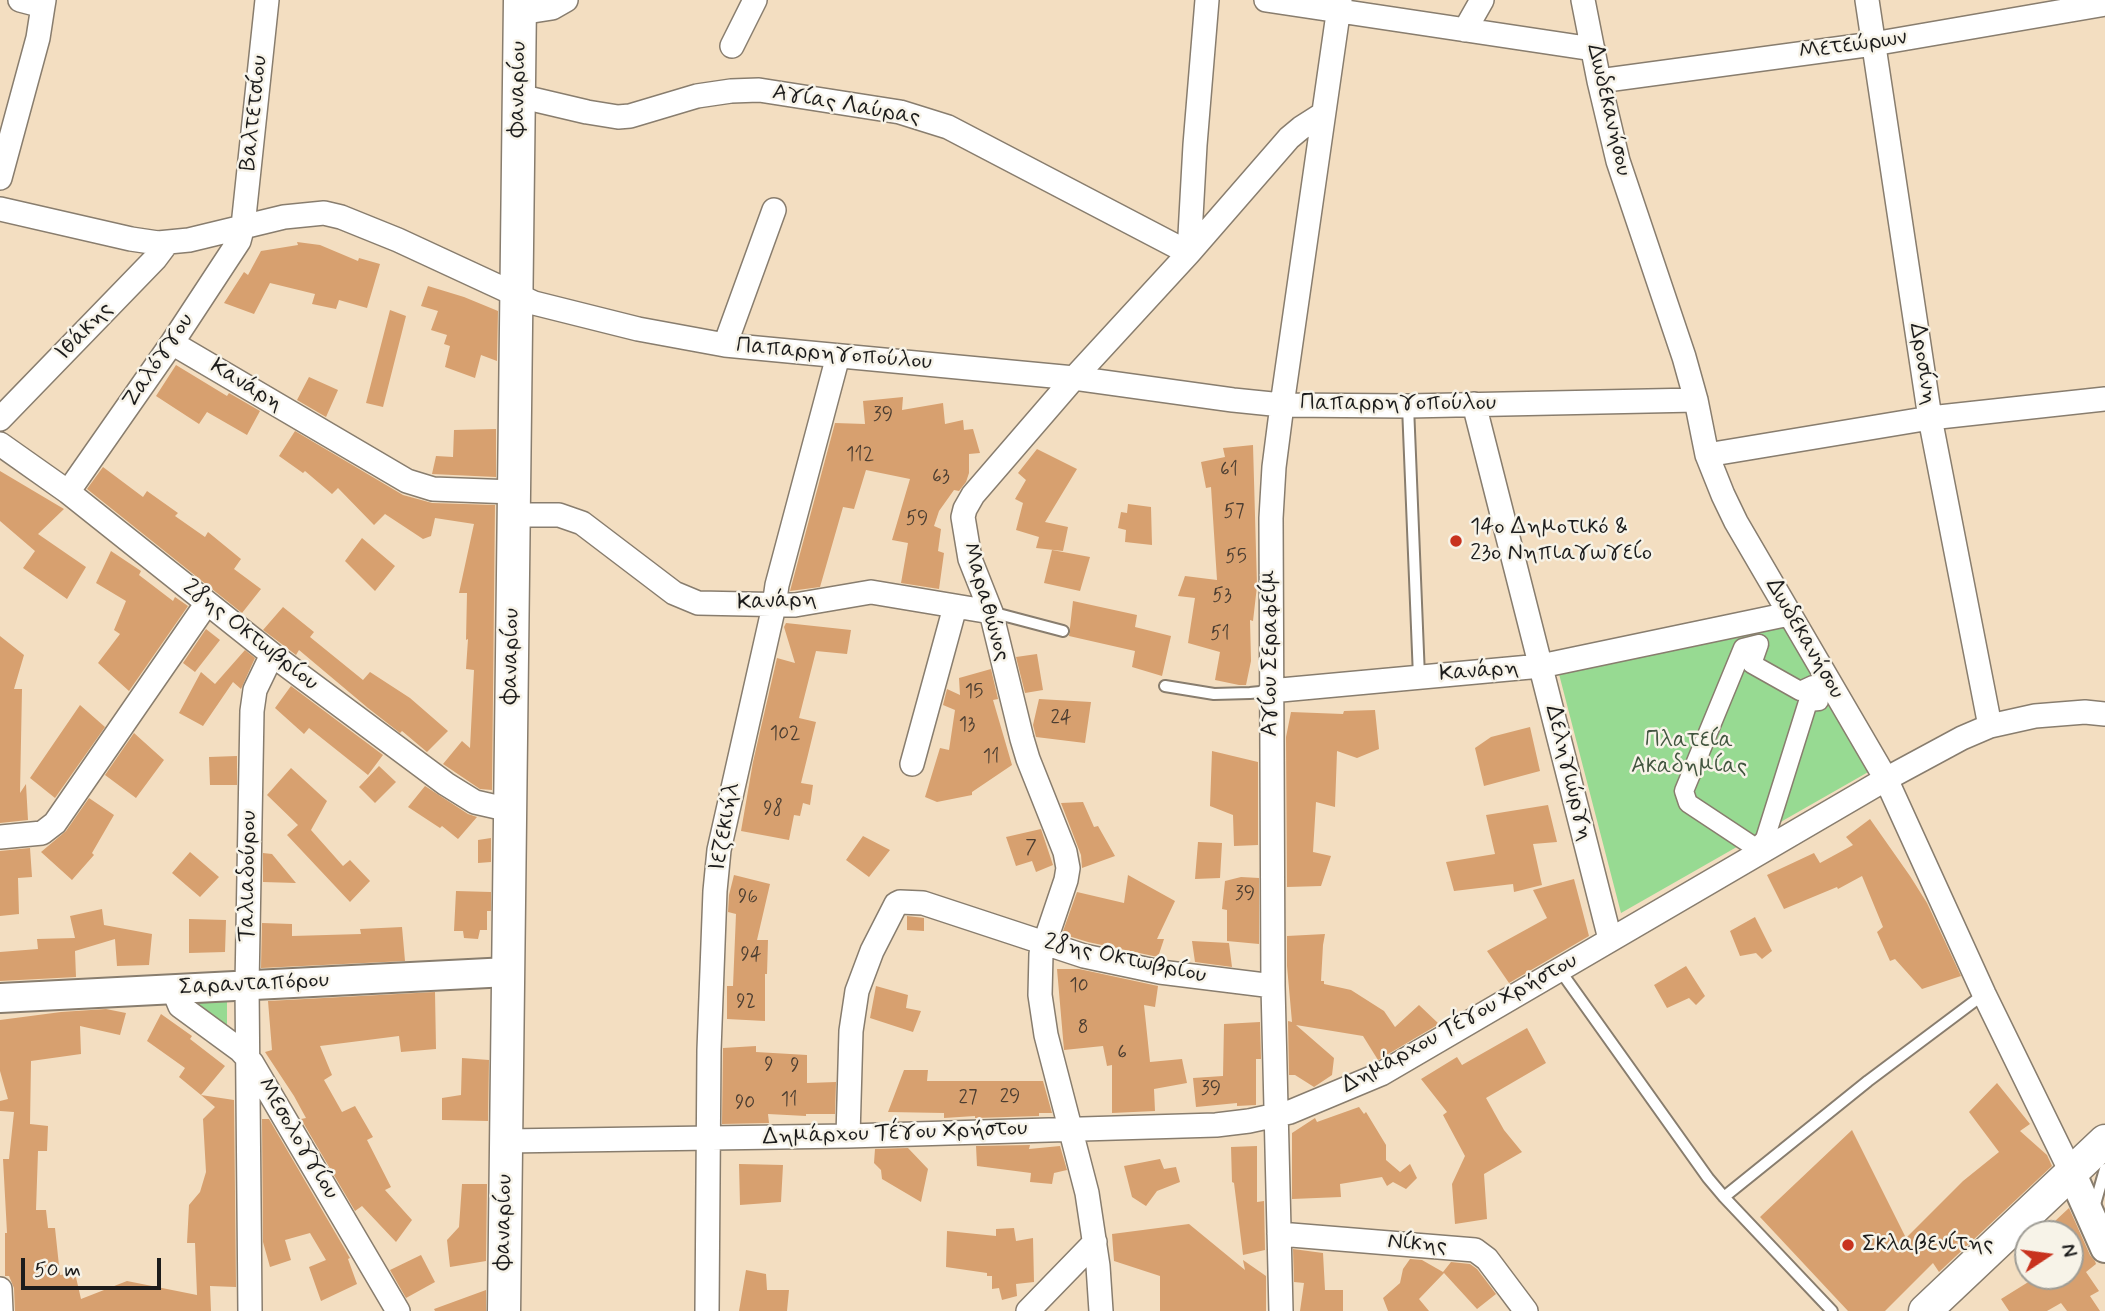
<!DOCTYPE html>
<html>
<head>
<meta charset="utf-8">
<style>
  body { margin:0 }
  #map { position:relative; width:2105px; height:1311px; overflow:hidden; background:#f3dec1; font-family:Mynerve,sans-serif }
  canvas { display:block }
  .north { position:absolute; left:2014px; top:1220px; width:70px; height:70px; box-sizing:border-box; background:#f7f3e8; border:2px solid #9f9d96; border-radius:50%; rotate:77deg; font-size:19px; font-weight:700; line-height:28px; text-align:center; color:#1c1c1c }
  .north::after { content:''; display:block; margin:auto; width:24px; height:32px; background:#c8321e; clip-path:polygon(50% 0,100% 100%,50% 72%,0 100%) }
  .scale { position:absolute; left:21px; top:1258px; width:140px; height:32px; box-sizing:border-box; border:4px solid #1c1c1c; border-top:0; padding-left:9px; font-size:21px; line-height:24px; white-space:nowrap; color:#1c1c1c; -webkit-text-stroke:5px #f7f3e8; paint-order:stroke }
</style>
</head>
<body>
<div id="map">
<canvas width="2105" height="1311"></canvas>
<div class="north">N</div>
<div class="scale">50 m</div>
</div>
<script>
const ctx = document.querySelector('canvas').getContext('2d');
ctx.lineJoin = 'round';
function fill(path, color) {
  ctx.fillStyle = color;
  ctx.fill(path, 'evenodd');
}
function shape(rows) {
  const path = new Path2D();
  for (const r of rows) {
    path.moveTo(r[0], r[1]);
    for (let i = 2; i < r.length; i += 2) path.lineTo(r[i], r[i + 1]);
  }
  return path;
}
function stroke(path, color, width, dash) {
  ctx.strokeStyle = color;
  ctx.lineWidth = width;
  ctx.lineCap = dash ? 'butt' : 'round';
  ctx.setLineDash(dash || []);
  ctx.stroke(path);
}
function label(font, color, halo, rows, align = 'center') {
  ctx.font = font + ' Mynerve,sans-serif';
  ctx.lineWidth = 5;
  ctx.setLineDash([]);
  ctx.textBaseline = 'middle';
  ctx.strokeStyle = halo;
  ctx.fillStyle = color;
  for (const [text, x, y, turn = 0] of rows) {
    ctx.save();
    ctx.translate(x, y);
    ctx.rotate((+turn || 0) * Math.PI / 180);
    ctx.textAlign = isNaN(turn) ? turn : align;
    if (halo) ctx.strokeText(text, 0, 0);
    ctx.fillText(text, 0, 0);
    ctx.restore();
  }
}
fill(shape([
  [1784,627,1870,771,1621,913,1559,674],
  [227,998,227,1030,189,1001]
]), '#97da92');
fill(shape([
  [297,242,320,245,358,261,359,258,380,264,367,308,339,300,336,309,312,304,315,294,270,283,254,314,224,303,244,272,248,275,261,251,298,245],
  [428,286,464,297,498,311,497,361,481,355,475,378,445,367,450,346,444,344,447,335,431,330,438,311,421,306],
  [390,310,406,316,383,407,366,403],
  [176,365,227,396,229,393,260,411,247,435,207,412,199,424,156,396],
  [309,377,338,390,326,417,297,400],
  [903,397,902,410,943,403,945,424,963,420,964,430,973,429,980,453,969,454,969,473,966,482,959,491,954,490,939,511,934,526,941,529,938,551,944,553,939,589,901,583,908,543,892,540,910,479,866,470,854,509,843,507,820,587,790,591,835,423,865,424,863,401],
  [496,429,496,477,432,474,436,456,453,457,454,430],
  [295,431,403,495,432,503,495,505,492,790,480,789,443,764,462,741,470,748,474,670,466,669,468,639,466,640,467,593,459,593,474,524,435,518,431,536,423,539,385,514,374,525,338,488,332,494,305,471,303,473,279,456],
  [1253,445,1257,586,1253,621,1250,620,1251,661,1246,685,1239,685,1215,680,1220,652,1188,643,1195,598,1178,596,1185,576,1217,580,1211,487,1206,488,1201,462,1225,457,1223,448],
  [1037,449,1077,469,1045,522,1068,527,1063,551,1036,548,1039,537,1016,530,1023,503,1015,499,1026,480,1018,473],
  [103,467,143,497,147,491,178,513,175,516,205,537,208,532,241,559,234,569,261,589,242,613,87,489],
  [0,471,64,509,38,534,86,567,67,599,23,568,35,551,0,521],
  [1128,504,1151,507,1152,545,1125,542,1126,530,1118,528,1121,512,1127,513],
  [362,538,395,566,375,591,345,561],
  [1052,550,1090,557,1080,591,1044,583],
  [111,551,141,571,139,575,173,601,175,597,188,606,129,691,98,663,120,634,114,630,126,601,96,583],
  [1073,601,1137,615,1135,627,1171,636,1162,676,1132,667,1135,651,1069,636],
  [283,607,314,632,310,637,363,680,370,672,410,698,448,731,427,752,402,731,400,733,368,708,299,650,296,655,283,645,263,630],
  [786,623,851,630,847,654,816,651,799,718,816,722,801,783,813,785,810,805,803,803,800,816,794,815,789,840,741,831,753,762,777,658,795,663,784,627],
  [206,629,220,640,195,672,183,663],
  [0,636,24,655,14,689,22,689,20,793,26,784,28,820,0,823],
  [245,650,255,658,241,689,233,682,203,726,179,713,201,672,215,684],
  [1037,654,1043,690,1025,693,1016,657],
  [991,669,998,699,993,700,1012,765,972,792,972,795,937,802,925,797,940,748,949,750,955,710,943,705,947,689,960,695,959,678],
  [291,686,383,755,368,775,309,728,304,734,275,708],
  [1039,699,1091,702,1085,743,1036,737,1033,725],
  [80,705,105,727,55,798,30,778],
  [1375,710,1379,749,1357,758,1337,751,1335,807,1316,802,1313,852,1331,856,1321,886,1287,887,1286,737,1291,712,1343,714,1344,711],
  [1530,727,1540,771,1484,786,1475,748,1491,737],
  [134,733,164,760,136,798,105,775],
  [1212,751,1258,762,1258,845,1234,846,1233,815,1210,806],
  [237,756,237,785,210,785,209,757],
  [379,766,396,782,375,803,359,787],
  [291,768,327,801,311,830,343,866,350,860,370,881,350,902,287,835,298,825,267,795],
  [425,786,468,814,477,817,458,839,442,826,440,828,408,807],
  [89,798,114,815,92,853,94,855,72,880,41,852,66,831],
  [1083,802,1094,827,1098,826,1115,856,1082,868,1081,855,1061,803],
  [1548,805,1557,842,1533,844,1542,885,1514,892,1513,884,1454,891,1446,862,1495,854,1486,815],
  [1870,819,1910,876,1927,903,1961,976,1922,989,1895,959,1890,961,1877,932,1883,927,1862,876,1838,889,1837,887,1784,909,1767,875,1814,853,1820,863,1853,845,1846,837],
  [1041,829,1053,865,1036,872,1032,861,1016,866,1006,837],
  [863,836,890,850,869,877,846,860],
  [491,838,491,862,478,863,478,840],
  [1198,842,1222,843,1220,878,1195,879],
  [30,848,32,877,18,878,19,914,0,916,0,851],
  [190,852,219,877,200,897,172,873],
  [263,853,272,854,296,883,263,882],
  [734,875,770,884,757,940,768,940,767,974,765,974,765,1021,727,1019,727,986,733,986,736,914,728,912,729,895],
  [1128,875,1175,901,1157,939,1164,939,1158,957,1088,942,1062,934,1077,892,1124,903],
  [1241,877,1259,878,1259,944,1227,941,1227,910,1222,909,1225,881],
  [1574,879,1589,936,1509,983,1487,951,1547,918,1533,890],
  [456,891,491,892,491,911,487,911,487,930,480,930,478,939,464,938,463,931,454,931],
  [102,909,104,925,152,934,149,965,117,966,115,939,75,951,76,977,0,981,0,952,38,949,37,939,75,938,70,916],
  [907,916,924,918,924,931,907,930],
  [1755,917,1772,951,1762,959,1756,953,1740,956,1730,931],
  [189,919,226,920,225,952,189,953],
  [262,923,292,924,292,936,361,934,360,929,402,927,405,961,261,968],
  [1325,934,1323,945,1321,981,1324,981,1324,984,1351,990,1384,1011,1395,1027,1419,1005,1439,1024,1378,1060,1363,1036,1296,1025,1334,1058,1332,1075,1314,1087,1295,1075,1289,1075,1288,1021,1292,1022,1287,966,1287,936],
  [1192,941,1229,943,1232,967,1195,962],
  [1686,966,1705,996,1696,1005,1689,998,1667,1008,1654,985],
  [1057,969,1079,969,1158,986,1155,1007,1144,1005,1150,1062,1182,1059,1187,1083,1154,1089,1155,1111,1112,1113,1112,1065,1107,1066,1103,1046,1064,1050],
  [876,986,908,995,906,1008,921,1011,913,1032,870,1018],
  [435,992,436,1049,401,1052,399,1036,320,1046,332,1075,324,1080,342,1112,355,1106,373,1137,367,1140,391,1187,385,1190,412,1220,396,1242,362,1206,355,1211,301,1119,306,1118,294,1096,265,1052,272,1050,268,1001],
  [106,1009,126,1013,120,1035,80,1026,81,1054,31,1061,30,1124,48,1126,47,1151,38,1151,36,1210,46,1210,48,1228,55,1228,60,1275,75,1273,81,1299,127,1281,197,1295,195,1243,187,1243,189,1205,200,1192,206,1172,203,1119,215,1107,201,1095,234,1100,236,1287,210,1286,211,1311,15,1311,14,1288,9,1276,5,1276,5,1233,7,1233,3,1159,9,1159,14,1112,0,1111,0,1101,8,1099,0,1071,0,1020,61,1012],
  [161,1014,192,1036,190,1039,225,1066,201,1095,179,1077,185,1068,147,1041],
  [1260,1022,1261,1059,1256,1059,1256,1105,1237,1106,1237,1103,1196,1107,1193,1078,1223,1076,1224,1024],
  [1527,1028,1546,1063,1486,1098,1504,1130,1522,1152,1484,1174,1487,1219,1455,1224,1452,1184,1465,1156,1443,1115,1447,1112,1421,1079,1457,1057,1462,1065],
  [756,1046,756,1052,807,1055,807,1083,836,1082,835,1114,806,1114,806,1116,768,1114,769,1123,722,1124,723,1048],
  [462,1058,489,1060,488,1121,442,1120,442,1098,461,1095],
  [904,1070,928,1070,927,1081,1043,1081,1052,1113,1039,1113,1039,1116,975,1118,975,1116,944,1118,944,1113,888,1112],
  [1997,1083,2030,1124,2020,1131,2047,1155,2052,1166,1939,1272,1933,1263,1885,1311,1848,1311,1760,1217,1852,1130,1906,1238,1963,1181,1999,1152,1969,1112],
  [1359,1107,1364,1114,1366,1112,1386,1145,1386,1160,1400,1172,1410,1164,1417,1178,1406,1189,1393,1182,1387,1186,1382,1177,1340,1184,1341,1197,1292,1199,1292,1133,1315,1118,1317,1122],
  [262,1119,269,1119,350,1258,348,1259,357,1284,321,1301,309,1267,326,1260,310,1233,285,1240,291,1260,270,1267,263,1242],
  [1030,1145,1029,1149,1060,1146,1067,1170,1054,1173,1052,1184,1030,1182,1031,1173,977,1166,976,1146],
  [1257,1146,1257,1202,1264,1201,1265,1250,1243,1255,1234,1183,1232,1182,1231,1147],
  [908,1148,928,1169,921,1202,882,1179,881,1170,874,1163,875,1149],
  [1160,1159,1164,1169,1176,1167,1180,1182,1157,1191,1146,1206,1132,1197,1124,1166],
  [739,1164,783,1165,781,1202,740,1205],
  [462,1184,487,1184,486,1261,450,1267,447,1240,459,1227],
  [2069,1208,2090,1255,2095,1261,2096,1264,2086,1272,2099,1291,2090,1296,2100,1311,2067,1311,2061,1303,2047,1311,2009,1311,2001,1299,2038,1276,2070,1276,2070,1234,2041,1234],
  [1189,1224,1245,1270,1243,1260,1266,1276,1266,1311,1160,1311,1160,1276,1114,1261,1112,1234],
  [1014,1228,1016,1241,1033,1238,1034,1282,1016,1284,1017,1296,1002,1300,999,1288,992,1289,992,1276,987,1276,987,1273,946,1267,947,1231,996,1236,996,1229],
  [1293,1249,1323,1253,1325,1290,1343,1290,1343,1311,1300,1311,1304,1283,1294,1282],
  [421,1255,435,1282,406,1298,390,1270],
  [1410,1259,1422,1260,1443,1272,1451,1262,1470,1264,1477,1269,1496,1294,1477,1309,1444,1273,1419,1299,1429,1311,1388,1311,1383,1298,1400,1283,1403,1269],
  [746,1270,766,1274,767,1290,789,1290,787,1311,739,1311],
  [486,1290,486,1311,435,1311,434,1309]
]), '#d7a06f');
const service = shape([
  [1408,406,1419,677],
  [991,612,1063,631],
  [1165,686,1214,694,1250,693,1270,691],
  [1559,969,1708,1178,1724,1197,1832,1311],
  [1724,1197,1868,1081,1984,994],
  [2094,1208,2105,1169]
]);
const pedestrian = shape([
  [1759,644,1752,664,1800,691,1813,685,1819,701,1808,702,1765,839,1756,848,1688,803,1684,791,1743,648,1759,644]
]);
const minor = shape([
  [20,0,43,6,44,0],
  [1266,0,1593,49],
  [1583,0,1599,81,1618,161,1684,357,1696,400,1707,455,1723,495,1736,522,1886,779,1984,994,2072,1174],
  [1867,0,1930,418,1990,726],
  [520,13,552,8,566,0],
  [1465,30,1482,0],
  [732,46,755,0],
  [1599,81,1873,44,2105,4],
  [519,96,587,112,618,117,630,116,697,96,731,91,759,90,900,112,948,127,1189,253,1195,145,1207,0],
  [0,178,38,38,43,6],
  [0,209,131,239,158,243,189,240,284,217,324,213,341,217,398,240,534,303,638,329,725,345,1074,378,1233,400,1282,405,1408,406,1696,400],
  [172,343,407,481,433,489,514,492],
  [725,345,774,210],
  [1474,404,1610,939],
  [0,419,155,259,167,243],
  [0,444,68,492,274,656,446,784,475,802,510,810],
  [1707,455,1930,418,2105,399],
  [68,492,172,343,239,241,243,226,267,0],
  [514,515,559,515,582,523,674,593,698,603,795,605,871,592,991,612],
  [1270,691,1541,666,1789,614],
  [912,764,955,607],
  [0,837,42,833,55,823,207,603],
  [173,989,180,1006,240,1050,252,1063,398,1311],
  [848,1136,851,1031,857,991,872,951,896,904,900,902,923,903,1084,956,1160,972,1273,986],
  [506,1141,848,1136,1216,1125,1249,1121,1290,1112,1381,1074,1886,779,1962,738,1990,726,2035,716,2085,712,2105,714],
  [1279,1234,1475,1250,1487,1259,1526,1311],
  [0,1289,1,1311],
  [250,1311,247,985,252,711,255,690,268,663,274,656],
  [707,1311,709,1050,715,891,719,850,774,606,777,585,838,356],
  [1028,1311,1095,1242],
  [1101,1311,1098,1266,1087,1193,1046,1035,1040,995,1041,954,1066,880,1068,868,1065,852,1028,759,1022,739,991,612,970,559,963,517,965,509,973,495,1074,378,1189,253,1289,138,1301,128,1323,114],
  [1281,1311,1273,986,1271,518,1274,467,1282,405,1340,0]
]);
const tertiary = shape([
  [0,998,508,972],
  [2072,1174,2105,1248]
]);
const secondary = shape([
  [504,1311,520,0],
  [1925,1311,2105,1141]
]);
stroke(service, '#887d6e', 14);
stroke(pedestrian, '#887d6e', 21);
stroke(minor, '#887d6e', 26);
stroke(tertiary, '#887d6e', 32);
stroke(secondary, '#887d6e', 35);
stroke(service, '#fff', 10);
stroke(pedestrian, '#fff', 18);
stroke(minor, '#fff', 23);
stroke(tertiary, '#fff', 28);
stroke(secondary, '#fff', 32);
for (const [x, y, r, color] of [
  [1456,541,7,"#c8321e"],
  [1848,1245,7,"#c8321e"]
]) {
  const dot = new Path2D();
  dot.arc(x, y, r, 0, 2 * Math.PI);
  ctx.fillStyle = color;
  ctx.fill(dot);
  stroke(dot, '#f7f3e8', 2.5);
}
label('19px', '#4b3d31', null, [
  ["39",883,416],
  ["112",860,456],
  ["61",1229,471],
  ["63",941,478],
  ["57",1234,513],
  ["59",917,520],
  ["55",1236,558],
  ["53",1222,597],
  ["51",1220,635],
  ["15",974,693],
  ["24",1061,719],
  ["13",967,726],
  ["102",785,735],
  ["11",991,758],
  ["98",773,810],
  ["7",1031,849],
  ["39",1245,895],
  ["96",748,898],
  ["94",751,956],
  ["10",1079,987],
  ["92",746,1003],
  ["8",1083,1029],
  ["6",1122,1054],
  ["9",769,1066],
  ["9",795,1067],
  ["39",1211,1090],
  ["29",1010,1098],
  ["27",968,1099],
  ["11",789,1101],
  ["90",745,1104]
]);
label('23px', '#1c1c1c', '#f7f3e8', [
  ["Μετεώρων",1853,46,-8],
  ["Φαναρίου",519,89,-89],
  ["Αγίας Λαύρας",846,106,10],
  ["Δωδεκανήσου",1608,110,77],
  ["Βαλτετσίου",255,113,-84],
  ["Ιθάκης",85,332,-46],
  ["Παπαρρηγοπούλου",834,355,5],
  ["Ζαλόγγου",159,361,-56],
  ["Δροσίνη",1922,364,81],
  ["Κανάρη",246,386,31],
  ["Παπαρρηγοπούλου",1398,404],
  ["Κανάρη",777,602,-3],
  ["Μαραθώνος",985,602,74],
  ["28ης Οκτωβρίου",250,636,38],
  ["Δωδεκανήσου",1804,639,60],
  ["Αγίου Σεραφείμ",1271,653,-90],
  ["Φαναρίου",512,656,-89],
  ["Κανάρη",1479,672,-5],
  ["Δεληγιώργη",1568,773,76],
  ["Ιεζεκιήλ",726,827,-80],
  ["Ταλιαδούρου",249,876,-89],
  ["28ης Οκτωβρίου",1125,960,12],
  ["Σαρανταπόρου",254,985,-3],
  ["Δημάρχου Τέγου Χρήστου",1460,1024,-29],
  ["Δημάρχου Τέγου Χρήστου",895,1134,-2],
  ["Μεσολογγίου",297,1139,59],
  ["Φαναρίου",505,1222,-89],
  ["Νίκης",1417,1245,5]
]);
label('23px', '#1c1c1c', '#f7f3e8', [
  ["14ο Δημοτικό &",1470,528],
  ["23ο Νηπιαγωγείο",1470,554],
  ["Σκλαβενίτης",1862,1245]
], 'left');
label('23px', '#41553f', '#f7f3e8', [
  ["Πλατεία",1689,741],
  ["Ακαδημίας",1689,767]
]);
</script>
</body>
</html>
